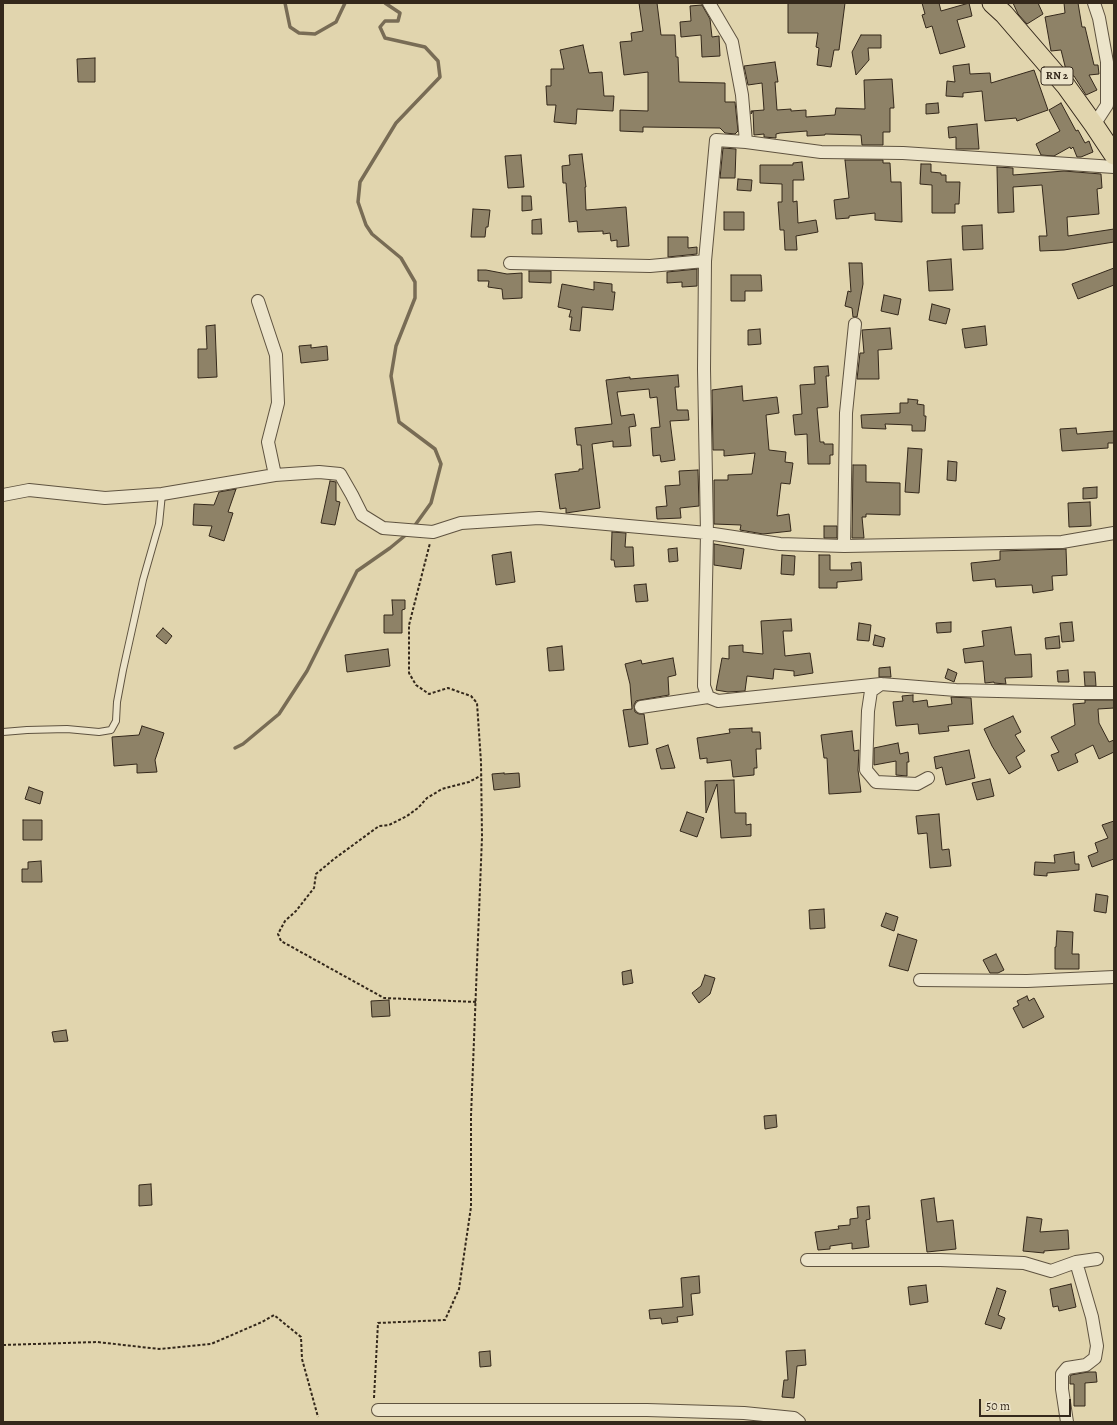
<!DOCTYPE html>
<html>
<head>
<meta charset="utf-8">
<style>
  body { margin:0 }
  #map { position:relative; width:1117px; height:1425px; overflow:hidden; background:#e1d5ae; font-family:Alegreya,serif }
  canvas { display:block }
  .frame { position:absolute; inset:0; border:4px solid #34281b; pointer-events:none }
  .scale { position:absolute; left:979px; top:1399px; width:92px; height:18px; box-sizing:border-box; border:2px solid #34281b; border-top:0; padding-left:5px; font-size:12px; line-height:14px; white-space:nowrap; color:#34281b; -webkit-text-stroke:3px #ece4ca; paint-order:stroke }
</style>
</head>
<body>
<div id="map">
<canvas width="1117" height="1425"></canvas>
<div class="frame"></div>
<div class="scale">50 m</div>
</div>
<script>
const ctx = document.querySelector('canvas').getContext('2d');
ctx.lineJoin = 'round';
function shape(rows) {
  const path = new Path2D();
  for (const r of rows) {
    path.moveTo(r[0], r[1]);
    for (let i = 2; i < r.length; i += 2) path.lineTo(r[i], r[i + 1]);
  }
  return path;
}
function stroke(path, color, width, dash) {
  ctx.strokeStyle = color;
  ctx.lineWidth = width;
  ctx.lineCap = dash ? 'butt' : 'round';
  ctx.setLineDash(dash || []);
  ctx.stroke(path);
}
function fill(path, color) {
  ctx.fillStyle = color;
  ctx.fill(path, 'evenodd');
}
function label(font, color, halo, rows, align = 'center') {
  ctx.font = font + ' Alegreya,serif';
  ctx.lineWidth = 3;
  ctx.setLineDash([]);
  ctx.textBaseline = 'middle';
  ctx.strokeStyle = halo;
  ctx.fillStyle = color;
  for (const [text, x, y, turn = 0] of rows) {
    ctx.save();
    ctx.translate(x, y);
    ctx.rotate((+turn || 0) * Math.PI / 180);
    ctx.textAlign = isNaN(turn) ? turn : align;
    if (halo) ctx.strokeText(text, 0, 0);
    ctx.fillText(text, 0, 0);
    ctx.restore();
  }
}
stroke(shape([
  [285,3,290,27,299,33,315,34,336,22,345,3],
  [385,3,400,13,398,21,385,21,380,27,385,38,425,47,438,61,440,77,396,123,360,182,358,202,366,225,372,234,401,258,415,282,415,298,396,346,391,376,399,422,435,449,441,464,431,503,413,528],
  [235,748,243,744,279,714,307,671,357,571,390,548,407,534]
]), '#786c55', 3.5);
const building = shape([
  [639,3,657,3,661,35,675,35,676,57,678,57,679,82,725,83,725,102,735,102,738,131,735,134,725,133,720,128,643,127,643,132,620,131,620,110,648,111,648,72,624,75,620,42,632,41,631,33,643,31,639,3],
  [788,3,845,3,839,50,834,50,831,67,817,65,819,48,816,47,818,33,788,33,788,3],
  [922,3,939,3,941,11,969,3,972,16,957,20,965,47,940,54,932,26,926,28,922,15,925,14,922,3],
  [1013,3,1038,3,1043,14,1027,24,1018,14,1013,3],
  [1064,3,1078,3,1082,27,1085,27,1094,65,1098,65,1099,74,1089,75,1097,90,1086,95,1074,76,1072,76,1070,74,1069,69,1066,70,1061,50,1051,51,1045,17,1065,13,1064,3],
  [702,5,710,19,712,37,719,36,720,56,702,57,701,35,681,37,680,22,691,21,690,6,702,5],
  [861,35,881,35,881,48,868,48,869,60,856,75,852,52,861,35],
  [583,45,589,73,602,72,604,96,614,96,613,111,577,109,576,124,554,122,556,105,547,105,546,86,551,86,551,69,564,69,560,50,583,45],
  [95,58,95,82,78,82,77,59,95,58],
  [775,62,778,82,775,82,777,110,791,109,791,111,806,110,806,117,835,115,836,108,865,109,864,80,892,79,894,108,890,108,890,132,883,132,883,145,862,145,861,135,825,134,825,135,807,136,807,131,780,133,776,134,776,138,764,137,764,134,754,135,753,111,751,114,751,111,764,110,762,83,748,85,744,66,775,62],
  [969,64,970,74,990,73,991,83,1034,70,1048,110,1017,121,1016,118,985,121,982,91,963,93,963,97,946,96,947,81,955,82,953,66,969,64],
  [938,103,939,113,926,114,926,104,938,103],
  [1061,103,1076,131,1078,130,1085,143,1089,141,1093,152,1081,157,1077,157,1073,147,1071,149,1070,147,1054,156,1041,155,1036,144,1060,131,1049,110,1061,103],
  [977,124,979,149,956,149,956,137,949,138,948,127,977,124],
  [723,148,736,149,735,178,720,178,723,148],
  [582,154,586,187,585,187,586,210,626,207,629,246,617,247,617,240,611,241,610,233,603,234,603,231,578,232,577,221,569,222,566,183,563,183,562,166,570,165,569,155,582,154],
  [521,155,524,187,508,188,505,156,521,155],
  [845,160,883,160,883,163,890,163,891,182,901,182,902,222,875,220,875,213,849,216,849,218,836,219,834,200,849,198,845,160],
  [802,162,804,180,793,180,793,202,797,201,798,223,816,220,818,232,796,236,797,250,785,250,784,230,780,230,778,202,782,202,782,184,760,183,760,165,793,165,793,163,802,162],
  [921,164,931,164,931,172,941,173,941,175,946,175,946,182,960,182,959,204,955,204,955,213,932,213,932,185,920,184,921,164],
  [997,167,1013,168,1013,175,1064,171,1101,174,1102,188,1097,189,1099,214,1067,217,1068,236,1114,229,1114,242,1064,250,1040,251,1039,236,1047,236,1042,185,1013,187,1014,212,998,213,997,167],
  [738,179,752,180,751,191,737,190,738,179],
  [522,196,531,196,532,210,522,211,522,196],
  [473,209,490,210,488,227,486,227,485,237,471,237,473,209],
  [724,212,744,212,744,230,724,230,724,212],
  [541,219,542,234,532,234,532,220,541,219],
  [982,225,983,249,963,250,962,226,982,225],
  [668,237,688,237,688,248,697,247,697,254,668,257,668,237],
  [951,259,953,290,929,291,927,261,951,259],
  [849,263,862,263,863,284,857,317,853,317,852,308,845,306,848,291,851,292,849,263],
  [1114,268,1114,285,1078,299,1072,284,1114,268],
  [697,269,697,286,682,287,682,282,667,283,667,272,697,269],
  [478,270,486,270,507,274,522,273,522,298,503,299,502,289,488,287,489,281,478,281,478,270],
  [529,271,551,271,551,283,529,282,529,271],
  [731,275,761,275,762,291,745,291,745,301,731,301,731,275],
  [594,282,612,284,612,292,615,292,613,310,582,307,580,331,570,330,572,317,569,317,571,310,558,307,562,284,594,290,594,282],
  [884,295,901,299,898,315,881,311,884,295],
  [932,304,950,309,946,324,929,320,932,304],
  [215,325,217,377,198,378,198,349,207,349,206,326,215,325],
  [985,326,987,345,965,348,962,329,985,326],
  [890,328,892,349,878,350,879,379,857,379,860,353,864,353,862,330,890,328],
  [760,329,761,344,748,345,748,330,760,329],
  [311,345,311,348,327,346,328,360,301,363,299,346,311,345],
  [828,366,829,376,826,376,828,407,817,408,820,442,824,442,824,444,833,444,833,455,830,455,830,464,808,464,807,434,795,435,793,415,802,414,800,385,815,384,814,367,828,366],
  [678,375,679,387,675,387,677,410,688,410,689,420,670,421,675,460,661,462,660,455,653,456,651,428,660,427,657,397,650,398,649,389,617,392,621,416,634,414,636,426,629,427,631,446,613,447,613,441,592,444,600,508,566,513,566,508,560,509,555,474,579,471,579,469,583,469,581,445,577,445,575,428,612,424,606,380,630,377,630,379,678,375],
  [742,386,743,401,777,397,779,413,766,415,769,450,786,452,785,462,793,463,790,484,781,483,777,516,789,514,791,531,763,534,740,530,741,525,714,524,714,480,728,480,728,475,752,474,755,453,724,456,724,450,713,450,712,390,742,386],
  [908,399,918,400,917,404,924,405,924,416,926,416,925,431,912,431,912,425,885,424,886,429,862,428,861,415,900,413,900,403,908,403,908,399],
  [1076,428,1077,434,1114,431,1114,443,1108,443,1108,448,1062,451,1060,429,1076,428],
  [908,448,922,449,919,493,905,492,908,448],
  [948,461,957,462,956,481,947,480,948,461],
  [853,465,866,465,866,482,900,483,900,515,866,514,866,517,862,517,864,538,852,538,853,465],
  [698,470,699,506,680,508,681,518,657,519,656,507,667,506,665,486,680,485,679,471,698,470],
  [330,481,336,482,336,501,340,502,335,525,321,523,330,481],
  [1097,487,1097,498,1083,499,1083,488,1097,487],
  [236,489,228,512,233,513,224,541,209,536,212,526,193,525,194,504,214,505,219,492,236,489],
  [1090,502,1091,526,1069,527,1068,503,1090,502],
  [824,526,837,526,837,538,824,538,824,526],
  [612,532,626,533,625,547,633,547,634,566,615,567,614,560,611,560,612,532],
  [714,544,744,549,741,569,714,565,714,544],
  [677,548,678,561,669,562,668,549,677,548],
  [1066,549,1067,575,1052,576,1053,590,1033,593,1032,585,996,587,995,579,973,581,971,563,1000,560,1000,551,1066,549],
  [511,552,515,582,496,585,492,555,511,552],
  [782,555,795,556,794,575,781,574,782,555],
  [819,555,830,555,830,570,852,570,851,563,861,562,862,580,837,582,837,588,819,588,819,555],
  [646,584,648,601,636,602,634,585,646,584],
  [392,600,405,600,405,609,402,610,402,633,384,633,384,615,393,615,392,600],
  [791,619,792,631,783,631,785,656,810,653,813,673,794,676,794,671,774,669,773,679,747,676,745,691,728,692,716,690,722,658,729,659,729,646,743,645,743,652,763,654,761,621,791,619],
  [951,622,951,632,937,633,936,623,951,622],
  [1072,622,1074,641,1062,642,1060,623,1072,622],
  [859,623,871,625,869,641,857,640,859,623],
  [1011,627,1015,655,1031,654,1032,677,1005,678,1006,684,994,683,994,682,985,683,983,661,965,663,963,649,984,646,982,631,1011,627],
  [163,628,172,636,166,644,156,636,163,628],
  [875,635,885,638,883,647,873,645,875,635],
  [1059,636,1060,648,1046,649,1045,638,1059,636],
  [562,646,564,670,549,671,547,648,562,646],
  [388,649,390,666,347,672,345,655,388,649],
  [673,658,676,675,668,677,669,695,640,700,636,701,634,705,635,712,639,714,644,714,648,744,629,747,623,710,632,709,630,684,625,664,641,660,642,664,673,658],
  [890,667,891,677,879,677,879,668,890,667],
  [948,669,957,673,954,682,945,678,948,669],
  [1068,670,1069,682,1058,682,1057,671,1068,670],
  [1084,672,1095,672,1096,686,1085,686,1084,672],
  [913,695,913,702,927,700,928,707,952,704,951,697,971,698,973,724,948,726,949,731,919,734,918,724,896,726,893,702,903,701,902,696,913,695],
  [1085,700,1114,700,1114,708,1098,709,1099,723,1109,742,1114,740,1114,752,1099,759,1093,745,1075,754,1078,762,1058,771,1051,755,1059,752,1051,737,1075,725,1073,704,1085,703,1085,700],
  [1013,716,1021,732,1015,735,1025,751,1016,757,1021,767,1009,774,992,746,984,729,1013,716],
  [142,726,164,733,155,760,157,772,137,773,137,764,114,766,112,737,139,735,142,726],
  [752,728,752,732,760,732,761,749,756,749,757,768,754,768,754,775,733,777,731,760,707,763,707,758,700,759,697,738,730,733,729,729,752,728],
  [852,731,854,751,859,750,858,770,861,792,829,794,827,758,824,758,821,735,852,731],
  [898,743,900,754,908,752,909,762,907,762,907,776,896,775,896,761,874,765,874,748,898,743],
  [668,745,675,768,661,769,656,749,668,745],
  [969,750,975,778,946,785,942,767,936,769,934,757,969,750],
  [504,773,504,774,519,773,520,787,494,790,492,774,504,773],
  [990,779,994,796,977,800,972,783,990,779],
  [734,780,735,813,746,813,746,825,751,824,751,836,721,838,717,784,706,813,705,781,734,780],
  [29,787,43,792,40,804,25,799,29,787],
  [687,812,704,818,697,837,680,831,687,812],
  [939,814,942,850,949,849,951,866,930,868,927,833,918,834,916,816,939,814],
  [23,820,42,820,42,840,23,840,23,820],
  [1114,821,1114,859,1092,867,1088,856,1098,852,1095,843,1108,838,1102,825,1114,821],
  [1074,852,1075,864,1079,864,1079,870,1047,873,1047,876,1034,875,1035,862,1055,863,1054,855,1074,852],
  [41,861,42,882,22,882,22,869,28,869,28,862,41,861],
  [1096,894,1108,896,1106,913,1094,911,1096,894],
  [824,909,825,928,810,929,809,910,824,909],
  [886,913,898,917,894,931,881,926,886,913],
  [1057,931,1073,932,1072,954,1079,954,1079,969,1055,969,1055,947,1056,947,1057,931],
  [898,934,917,940,908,971,889,966,898,934],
  [996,954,1004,970,998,973,990,973,983,960,996,954],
  [631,970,633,983,623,985,622,972,631,970],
  [705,975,715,978,710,994,699,1003,692,993,701,986,705,975],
  [1027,996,1029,1001,1034,998,1044,1017,1023,1028,1013,1008,1019,1005,1017,1001,1027,996],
  [389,1000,390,1016,372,1017,371,1001,389,1000],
  [66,1030,68,1041,54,1042,52,1032,66,1030],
  [776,1115,777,1127,765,1129,764,1116,776,1115],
  [151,1184,152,1205,139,1206,139,1185,151,1184],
  [934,1198,937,1222,953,1220,956,1249,927,1252,921,1200,934,1198],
  [869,1206,870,1219,866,1220,869,1247,852,1249,852,1243,830,1246,830,1249,818,1250,815,1232,839,1229,838,1226,850,1225,850,1219,858,1218,857,1207,869,1206],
  [1027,1217,1042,1219,1040,1232,1068,1230,1069,1249,1044,1251,1044,1253,1023,1251,1027,1217],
  [699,1276,700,1293,691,1294,693,1315,677,1317,678,1322,662,1324,661,1318,650,1319,649,1310,683,1307,681,1278,699,1276],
  [1071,1284,1076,1307,1059,1311,1058,1306,1053,1307,1050,1289,1071,1284],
  [926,1285,928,1302,910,1305,908,1287,926,1285],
  [997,1288,1006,1291,998,1315,1005,1318,1001,1329,985,1324,997,1288],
  [805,1350,806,1365,797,1366,794,1398,782,1397,784,1380,788,1380,786,1351,805,1350],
  [490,1351,491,1366,480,1367,479,1352,490,1351],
  [1088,1372,1096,1372,1097,1382,1085,1383,1085,1406,1074,1406,1074,1384,1070,1384,1070,1377,1071,1375,1088,1372]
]);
fill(building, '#8e8267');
stroke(building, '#34281b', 1);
const service = shape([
  [3,732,27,730,67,729,99,732,111,730,116,721,117,702,123,670,143,580,159,524,162,494]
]);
const minor = shape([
  [709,3,732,42,742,95,746,142,821,152,903,153,1114,167],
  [1094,3,1099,18,1107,62,1107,105,1094,125],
  [510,263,650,266,705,261],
  [258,301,276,355,278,403,268,442,275,475],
  [3,495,29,490,105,498,162,494,275,475,319,472,340,474,352,495,362,515,383,528,433,532,461,523,539,518,707,533,704,369,705,261,716,140,746,142],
  [1114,533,1062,542,844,546,780,544,707,533,704,686,708,697,718,701,881,684,956,690,1081,693,1114,693],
  [844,546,846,413,855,324],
  [881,684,871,691,868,711,866,770,876,782,917,784,928,778],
  [641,707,708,697],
  [920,980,1027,981,1114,977],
  [807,1260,940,1260,1024,1263,1051,1271,1076,1262,1097,1259],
  [378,1410,647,1410,744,1413,794,1418,799,1422],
  [1067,1422,1062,1389,1062,1374,1067,1368,1086,1365,1095,1358,1097,1346,1092,1317,1076,1262]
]);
const primary = shape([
  [992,3,1004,14,1066,86,1094,125,1114,155]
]);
stroke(service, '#5f5340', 8);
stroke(minor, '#5f5340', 14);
stroke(primary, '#34281b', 21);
stroke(shape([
  [476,1002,384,998,281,941,278,934,285,921,296,911,314,888,316,874,334,859,379,826,389,825,407,816,418,808,427,798,442,789,469,782,482,775],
  [3,1345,97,1342,159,1349,180,1347,211,1344,262,1322,274,1315,301,1337,302,1359,318,1417],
  [374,1398,378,1323,445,1320,459,1289,471,1207,471,1116,482,837,481,762,477,703,471,696,448,688,429,694,416,685,409,673,409,625,430,543]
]), '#34281b', 2, [3, 2]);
stroke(service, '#ece4ca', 6);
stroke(minor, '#ece4ca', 12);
stroke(primary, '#e1d5ae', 19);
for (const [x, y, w] of [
  [1057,76,32]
]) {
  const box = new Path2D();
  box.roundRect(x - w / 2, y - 9, w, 18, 3);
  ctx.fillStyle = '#ece4ca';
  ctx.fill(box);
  stroke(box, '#34281b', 1);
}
label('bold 11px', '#34281b', null, [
  ["RN 2",1057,76]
]);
</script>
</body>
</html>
